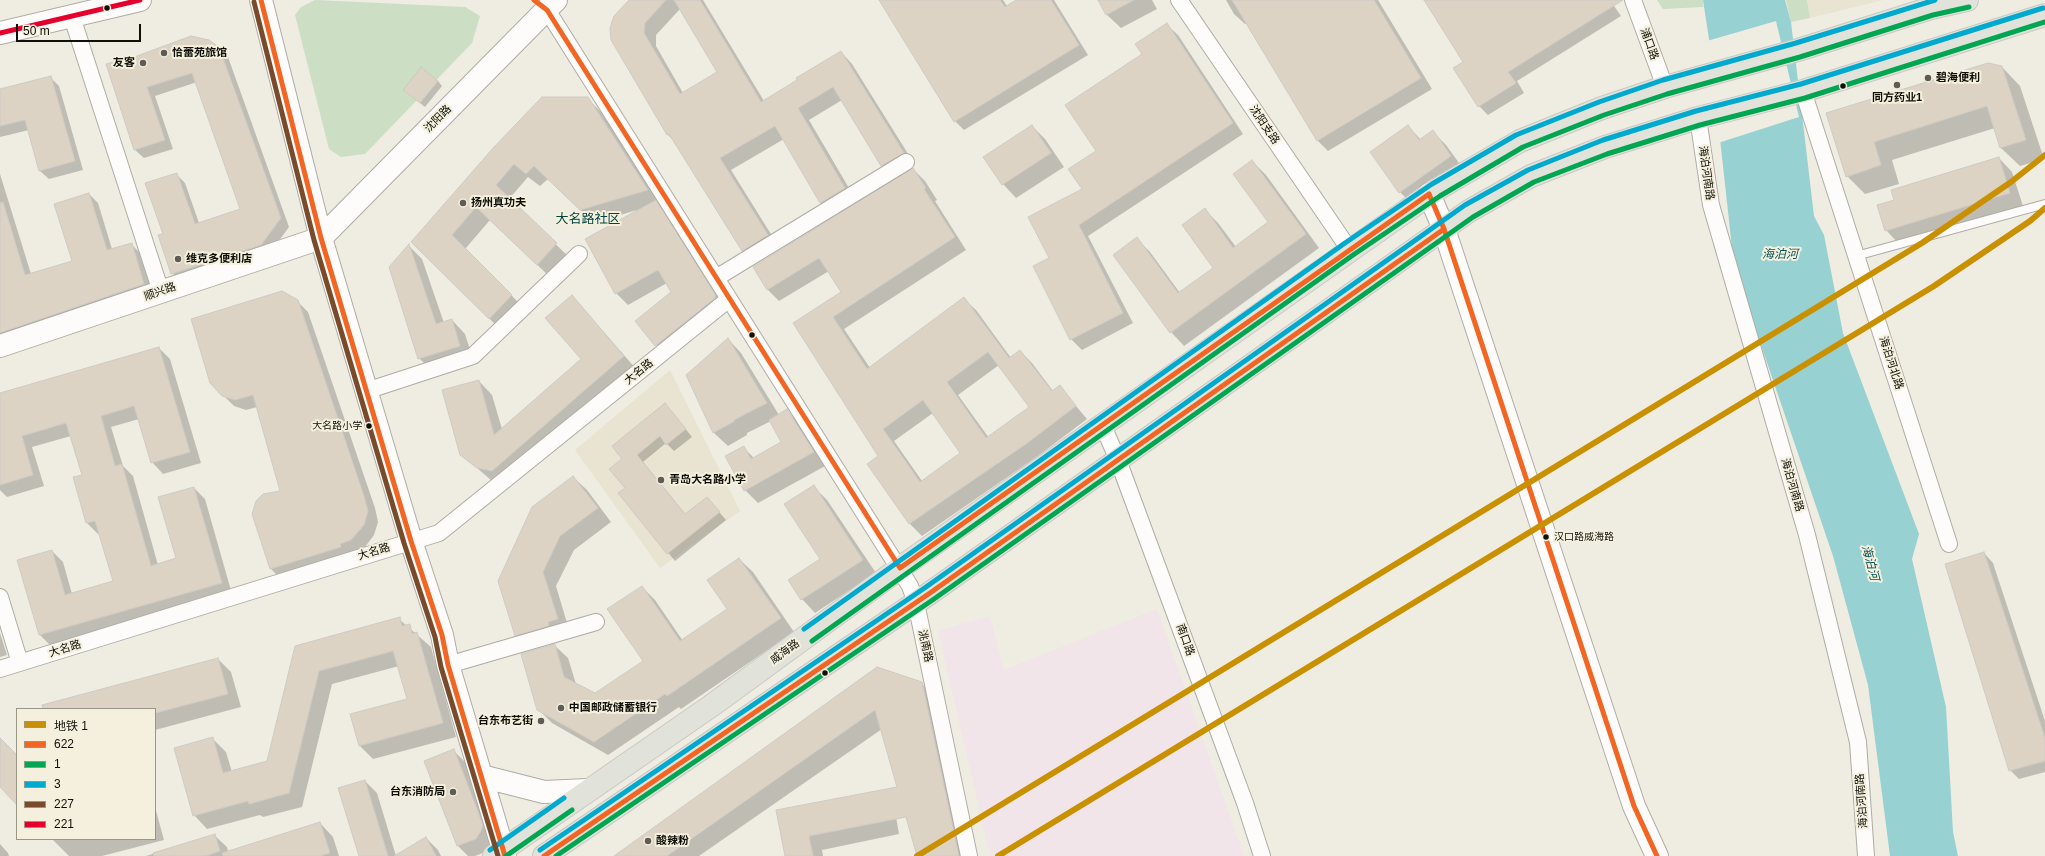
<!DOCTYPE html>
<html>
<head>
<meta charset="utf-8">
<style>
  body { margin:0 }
  #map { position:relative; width:2045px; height:856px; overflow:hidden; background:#efece2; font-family:Helvetica,"Noto Sans SC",sans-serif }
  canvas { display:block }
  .legend { position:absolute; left:16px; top:708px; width:140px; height:132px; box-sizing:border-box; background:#f4f0dd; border:1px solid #999688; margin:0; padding:5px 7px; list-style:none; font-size:12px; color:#100f09 }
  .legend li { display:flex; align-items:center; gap:8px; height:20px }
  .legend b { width:20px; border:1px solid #999688 }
  .scale { position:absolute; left:16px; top:24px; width:125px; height:18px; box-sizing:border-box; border:2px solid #100f09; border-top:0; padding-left:5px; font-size:12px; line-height:14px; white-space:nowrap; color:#100f09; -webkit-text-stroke:3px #f4f0dd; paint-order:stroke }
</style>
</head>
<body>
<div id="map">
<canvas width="2045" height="856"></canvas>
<ul class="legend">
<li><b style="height:5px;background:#c99002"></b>地铁 1</li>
<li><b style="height:5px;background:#f26522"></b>622</li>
<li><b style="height:5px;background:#00a651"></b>1</li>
<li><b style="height:5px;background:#00a9ce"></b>3</li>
<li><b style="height:5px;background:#7a4b2a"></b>227</li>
<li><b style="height:5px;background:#e4002b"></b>221</li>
</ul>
<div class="scale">50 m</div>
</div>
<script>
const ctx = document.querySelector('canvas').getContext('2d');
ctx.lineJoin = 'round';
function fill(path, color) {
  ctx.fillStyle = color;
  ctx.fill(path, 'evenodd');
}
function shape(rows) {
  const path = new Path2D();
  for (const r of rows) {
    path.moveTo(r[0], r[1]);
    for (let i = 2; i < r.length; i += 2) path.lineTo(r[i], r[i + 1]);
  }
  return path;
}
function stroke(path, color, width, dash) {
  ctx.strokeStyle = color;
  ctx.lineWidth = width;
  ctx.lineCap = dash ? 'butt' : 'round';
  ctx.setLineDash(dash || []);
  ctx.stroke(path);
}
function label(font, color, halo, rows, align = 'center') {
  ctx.font = font + ' Helvetica,"Noto Sans SC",sans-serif';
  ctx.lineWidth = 4;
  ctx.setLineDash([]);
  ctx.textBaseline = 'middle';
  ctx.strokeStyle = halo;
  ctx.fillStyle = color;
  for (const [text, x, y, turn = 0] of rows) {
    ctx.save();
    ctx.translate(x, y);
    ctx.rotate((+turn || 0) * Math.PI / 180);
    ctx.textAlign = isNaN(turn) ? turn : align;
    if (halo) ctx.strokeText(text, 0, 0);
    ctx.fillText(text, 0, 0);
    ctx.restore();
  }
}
fill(shape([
  [1157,609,1244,856,990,856,938,631,990,616,1004,670]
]), '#f1e5e9');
fill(shape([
  [1807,0,1883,0,1810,18],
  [670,370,740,511,660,568,575,450]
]), '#e8e4d1');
fill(shape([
  [315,0,465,7,480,16,472,43,365,154,341,157,329,149,295,15,301,7],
  [1657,0,1703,0,1703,7,1663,9],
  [1786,0,1807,0,1810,18,1791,22]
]), '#ccdec4');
fill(shape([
  [1703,0,1785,0,1791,22,1814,216,1824,235,1843,333,1919,534,1912,559,1946,707,1953,832,1958,856,1890,856,1868,685,1833,556,1734,266,1709,39]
]), '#98d1d2');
fill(shape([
  [1776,21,1799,117,1718,143,1707,41]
]), '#efece2');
fill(shape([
  [630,0,703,0,764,101,799,81,841,52,852,64,915,165,894,177,882,165,842,100,809,120,856,200,832,214,821,203,784,139,731,170,779,247,755,262,743,250,676,143,668,135,653,110],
  [680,9,718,72,683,93,656,46,656,35],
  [880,0,1003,0,1007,6,1018,0,1054,0,1088,55,964,130,955,121],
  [1099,0,1152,0,1157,9,1121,28,1107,15],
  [1226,0,1378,0,1432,89,1328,151,1318,141,1247,23,1245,24,1234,14],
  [1426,0,1610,0,1621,16,1517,81,1524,93,1488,115,1479,106,1464,62],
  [1167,25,1178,35,1243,134,1088,236,1133,323,1082,350,1071,339,1050,258,1083,190,1097,151,1144,55],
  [218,48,228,57,289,227,270,253,181,282,172,273,165,234,176,174,185,183,199,223,242,210,197,82,155,96,173,149,144,158,135,150,108,65],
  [2002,67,2020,86,2044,159,2020,166,2001,148,1995,128,1892,160,1899,184,1865,194,1847,176,1827,114],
  [50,77,59,86,83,170,49,179,40,171,29,130,0,137,0,90],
  [438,81,442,86,425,107,409,94],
  [587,98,601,112,661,204,658,204,667,213,727,307,668,358,637,322,672,292,667,283,628,305,616,293,637,210,594,223,548,179,540,186,528,177,509,199,570,258,551,278,490,220,465,249,525,309,503,332,412,242],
  [1032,126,1045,139,1064,167,1016,198,1003,184,985,157],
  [1408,126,1421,140,1433,132,1446,145,1464,170,1413,205,1400,192],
  [1999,158,2012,172,2023,206,1899,244,1886,230,1895,201],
  [1252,161,1266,175,1319,248,1184,346,1171,332,1114,255,1137,239,1150,252,1180,293,1214,268,1204,209,1218,223,1236,247,1270,223],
  [913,169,925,181,937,200,935,201,966,250,844,329,870,368,964,299,976,310,1011,358,1020,351,1032,363,1053,391,1060,387,1087,419,1038,456,922,536,910,524,868,464,880,456,794,324,843,293,829,271,779,301,767,289],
  [999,365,1031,407,989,438,958,395],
  [933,413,962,454,922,481,894,441],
  [0,174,31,274,73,261,89,194,98,203,112,249,131,244,140,253,153,293,0,341],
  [409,246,422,259,444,323,452,320,465,334,473,359,433,372,419,358],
  [572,296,637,370,492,481,461,454,479,381,492,395,502,429,583,359],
  [297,301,308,312,375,508,378,522,374,535,362,551,281,579,271,569,281,491,257,407,246,410,234,406,223,395],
  [728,339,741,353,779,415,787,411,801,424,827,465,758,503,745,490,743,447,754,458,783,442,771,421,747,433,747,435,728,446,714,433,688,375],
  [159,348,170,359,201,463,163,474,152,462,139,419,111,427,123,466,133,476,158,565,177,559,194,488,205,499,232,594,51,646,40,635,18,561,52,551,63,562,72,594,114,582,100,533,98,534,87,523,83,476,71,436,32,447,44,486,7,497,0,490,0,394],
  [672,412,692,437,674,451,666,443,643,462,686,515,707,498,726,520,675,561,620,494,626,488,624,459],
  [573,477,587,490,611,522,574,550,556,586,570,633,530,648,516,635],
  [813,486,827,500,876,573,815,613,802,599,821,559],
  [1984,553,1993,563,2045,721,2045,772,2019,779,2010,770],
  [739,559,753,572,794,632,681,709,679,707,608,755,552,723,538,709,554,645,568,658,576,684,595,695,644,661,642,587,655,600,683,641,729,610],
  [399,619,431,647,456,737,373,759,360,746,351,715,408,699,399,666,332,684,302,807,263,817,260,815,207,829,194,815,213,739,226,752,232,772,268,761,296,647],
  [0,633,7,655,0,657],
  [218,659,231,672,241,707,155,730,155,709,60,709],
  [921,683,935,697,970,856,918,856,882,729,699,856,615,856],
  [453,750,465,762,494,838,488,851,475,856,468,856,458,846,425,761],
  [365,781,377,793,396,856,426,838,438,850,441,856,360,856],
  [894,805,899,834,822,850,823,856,786,856,778,811],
  [155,807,164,840,102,856,69,856,52,839,155,839],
  [320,823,333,837,339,856,245,856],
  [214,835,227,847,229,856,146,856],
  [0,844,8,853,9,856,0,856]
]), '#0003');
const building = shape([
  [629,0,666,0,645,23,644,33,680,94,717,72,674,0,700,0,761,102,797,80,796,78,841,51,904,153,881,166,833,87,798,108,845,188,820,203,775,126,720,158,768,235,742,251,669,134,667,135,611,40,610,28,614,16,629,0],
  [879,0,1000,0,1005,7,1016,0,1051,0,1079,45,954,122,879,0],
  [1098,0,1134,0,1106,15,1098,0],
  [1232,0,1374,0,1421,78,1317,141,1232,0],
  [1424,0,1623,0,1508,72,1516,83,1478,107,1453,68,1463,62,1424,0],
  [1167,23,1233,123,1079,225,1123,313,1070,340,1033,266,1049,258,1028,217,1082,189,1068,169,1096,151,1065,105,1142,54,1135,44,1167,23],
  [191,36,209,40,219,47,281,218,261,245,171,274,158,235,163,234,145,183,177,173,195,224,240,209,192,73,147,87,165,140,134,150,106,64,137,56,191,36],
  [1988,63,2002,66,2026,140,2000,148,1987,106,1874,142,1881,165,1846,177,1826,113,1988,63],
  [421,67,438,81,420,103,403,90,421,67],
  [51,76,75,161,39,171,25,120,0,126,0,89,51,76],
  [542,97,588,97,648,190,580,210,534,166,526,174,514,164,496,185,557,243,537,265,476,207,452,235,512,295,489,319,411,242,494,147,542,97],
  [1032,125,1051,153,1002,185,983,157,1032,125],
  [1408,125,1419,140,1433,130,1451,156,1399,193,1370,152,1408,125],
  [1999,157,2010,193,1885,231,1877,205,1894,200,1891,190,1999,157],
  [1252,160,1306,234,1170,333,1113,255,1137,237,1178,293,1213,268,1182,225,1205,208,1233,248,1268,222,1233,174,1252,160],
  [913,168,926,188,924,189,955,237,833,317,867,369,964,297,1009,358,1020,350,1052,391,1060,385,1076,406,1026,444,909,524,867,464,878,456,793,323,841,292,819,258,767,290,753,267,913,168],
  [988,352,1029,407,986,438,947,382,988,352],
  [923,400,960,453,920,482,883,429,923,400],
  [89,193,107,250,132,243,144,284,0,333,0,203,3,202,25,275,72,261,54,204,89,193],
  [656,200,715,294,715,298,655,346,635,321,671,292,658,270,615,294,585,239,656,200],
  [409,244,436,324,452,319,460,346,418,359,389,267,409,244],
  [282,291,298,300,364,496,368,511,364,525,351,540,340,544,341,547,270,569,252,514,256,501,263,494,280,491,253,395,235,400,222,396,210,383,191,319,282,291],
  [572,295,624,356,492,471,477,468,460,455,442,390,479,380,494,435,581,359,545,318,572,295],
  [728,338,767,403,734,420,735,421,713,433,686,375,728,338],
  [159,347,190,452,151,463,134,406,101,416,115,466,122,464,151,566,176,558,158,497,194,487,222,583,39,635,17,560,52,550,65,595,113,581,95,521,86,523,73,477,82,475,66,423,22,436,33,475,0,485,0,393,159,347],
  [665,403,686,429,666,445,660,436,637,455,685,514,707,497,720,512,667,554,618,493,625,488,609,469,622,459,612,446,665,403],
  [787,409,814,452,744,491,725,456,744,446,751,459,781,442,769,420,787,409],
  [573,476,598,508,560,536,543,572,558,619,548,622,549,626,515,636,498,581,532,507,573,476],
  [814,485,863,560,801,600,788,580,820,559,784,504,814,485],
  [1984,552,2045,738,2045,761,2009,771,1945,564,1984,552],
  [739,558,781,618,667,696,665,694,594,742,537,710,521,654,555,644,564,677,595,693,643,661,607,609,642,586,680,641,727,609,707,580,739,558],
  [400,617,402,626,410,624,412,634,417,632,443,723,359,746,350,714,407,699,393,651,319,671,289,793,249,804,248,801,193,816,174,748,213,737,223,773,267,761,295,646,400,617],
  [218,658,228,694,155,713,155,709,43,709,42,705,218,658],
  [877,667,922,682,959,856,917,856,906,817,809,836,813,856,785,856,776,810,897,787,875,710,667,856,614,856,877,667],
  [0,738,17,755,17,805,0,787,0,738],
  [454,749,483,825,481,831,476,839,457,846,424,761,454,749],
  [365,780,388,856,359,856,338,788,365,780],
  [320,822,330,853,320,856,223,856,222,853,320,822],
  [215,834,220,851,206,856,154,856,153,853,215,834],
  [426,837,436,856,394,856,426,837]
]);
fill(building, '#dcd3c5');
stroke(building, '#cecac3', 1);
const lane = shape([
  [1856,256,2045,204]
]);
const street = shape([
  [1179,0,1349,249],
  [1633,0,1665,87],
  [547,10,910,586,916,603,969,856],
  [72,17,161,292],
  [1803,91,1949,544],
  [1698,118,1711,205,1807,535,1858,742,1866,856],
  [716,278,906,162],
  [366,391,473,356,579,254],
  [1103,426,1118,460,1245,803,1262,856],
  [0,597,20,663],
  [448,665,596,622],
  [0,669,439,533,729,299]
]);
const secondary = shape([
  [261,0,321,238,411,541,442,635,448,665,505,856],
  [0,33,140,0],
  [1429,194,1444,229,1634,806,1657,856],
  [0,346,321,238,556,0],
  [481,776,544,792,587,790]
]);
const primary = shape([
  [494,856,711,706,900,568,1436,190,1520,141,1602,108,1665,87,1798,50,1931,8,1967,0],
  [544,856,930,593,1469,211,1531,176,1605,147,1698,118,1803,91,2045,15]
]);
stroke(lane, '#aeaca4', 10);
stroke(street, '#aeaca4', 18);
stroke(secondary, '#aeaca4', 24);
stroke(primary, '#cac8c3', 24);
stroke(lane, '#fdfcfb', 8);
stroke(street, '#fdfcfb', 16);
stroke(secondary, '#fdfcfb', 22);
stroke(primary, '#e1e3da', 22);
stroke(shape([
  [261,0,321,238,411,541,442,635,448,665,505,856],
  [534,0,547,10,900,568,1429,194,1444,229,1634,806,1657,856],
  [544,856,930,593,1444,229]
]), '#f26522', 5);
stroke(shape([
  [812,641,1353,255,1440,196,1523,147,1604,115,1667,94,1800,57,1933,15,1969,7],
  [506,856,572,810],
  [556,856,934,599,1473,217,1534,182,1607,154,1700,125,1805,98,2045,22]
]), '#00a651', 5);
stroke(shape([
  [804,629,1345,243,1432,184,1516,135,1599,102,1663,80,1796,43,1935,0],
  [490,850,564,798],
  [540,850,926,587,1465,205,1528,170,1603,140,1696,111,1801,84,2043,8]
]), '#00a9ce', 5);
stroke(shape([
  [254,2,314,240,404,543,435,637,441,667,498,856]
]), '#7a4b2a', 5);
stroke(shape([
  [0,33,140,0]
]), '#e4002b', 5);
stroke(shape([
  [917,856,1922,243,2011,182,2045,155],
  [998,856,1934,286,2030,221,2045,208]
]), '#c99002', 6);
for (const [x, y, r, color] of [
  [107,8,3.5,"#100f09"],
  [164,53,4,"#5e5c55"],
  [143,63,4,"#5e5c55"],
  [1928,78,4,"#5e5c55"],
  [1897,85,4,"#5e5c55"],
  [1843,86,3.5,"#100f09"],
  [463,203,4,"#5e5c55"],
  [178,259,4,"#5e5c55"],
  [752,335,3.5,"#100f09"],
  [369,426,3.5,"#100f09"],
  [661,480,4,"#5e5c55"],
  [1546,537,3.5,"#100f09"],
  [825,673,3.5,"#100f09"],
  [561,708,4,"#5e5c55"],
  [541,721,4,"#5e5c55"],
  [453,792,4,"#5e5c55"],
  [648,841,4,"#5e5c55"]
]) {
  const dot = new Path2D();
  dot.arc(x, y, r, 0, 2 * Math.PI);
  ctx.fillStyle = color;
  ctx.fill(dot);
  stroke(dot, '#f4f0dd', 1.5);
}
label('10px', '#100f09', '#f4f0dd', [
  ["大名路小学",362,426],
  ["汉口路威海路",1554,537,"left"]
], 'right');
label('11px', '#100f09', '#f4f0dd', [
  ["浦口路",1649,44,70],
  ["沈阳路",438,119,-45],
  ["沈阳支路",1264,125,56],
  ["海泊河南路",1706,173,82],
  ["顺兴路",160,292,-19],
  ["海泊河北路",1891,363,72],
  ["大名路",639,372,-39],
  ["海泊河南路",1792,485,74],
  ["大名路",374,552,-17],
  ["南口路",1185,640,70],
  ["洮南路",925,646,78],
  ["大名路",65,649,-17],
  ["威海路",785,652,-36],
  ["海泊河南路",1862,801,-94]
]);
label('bold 11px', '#100f09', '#f4f0dd', [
  ["恰蕾苑旅馆",172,53],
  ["友客",135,63,"right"],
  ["碧海便利",1936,78],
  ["同方药业1",1897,98,"center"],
  ["扬州真功夫",471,203],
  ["维克多便利店",186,259],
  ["青岛大名路小学",669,480],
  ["中国邮政储蓄银行",569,708],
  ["台东布艺街",533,721,"right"],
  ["台东消防局",445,792,"right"],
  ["酸辣粉",656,841]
], 'left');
label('italic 12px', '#045256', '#f4f0dd', [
  ["海泊河",1780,255],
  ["海泊河",1870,563,75]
]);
label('13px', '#00433f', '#f4f0dd', [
  ["大名路社区",588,219]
]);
</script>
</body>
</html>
